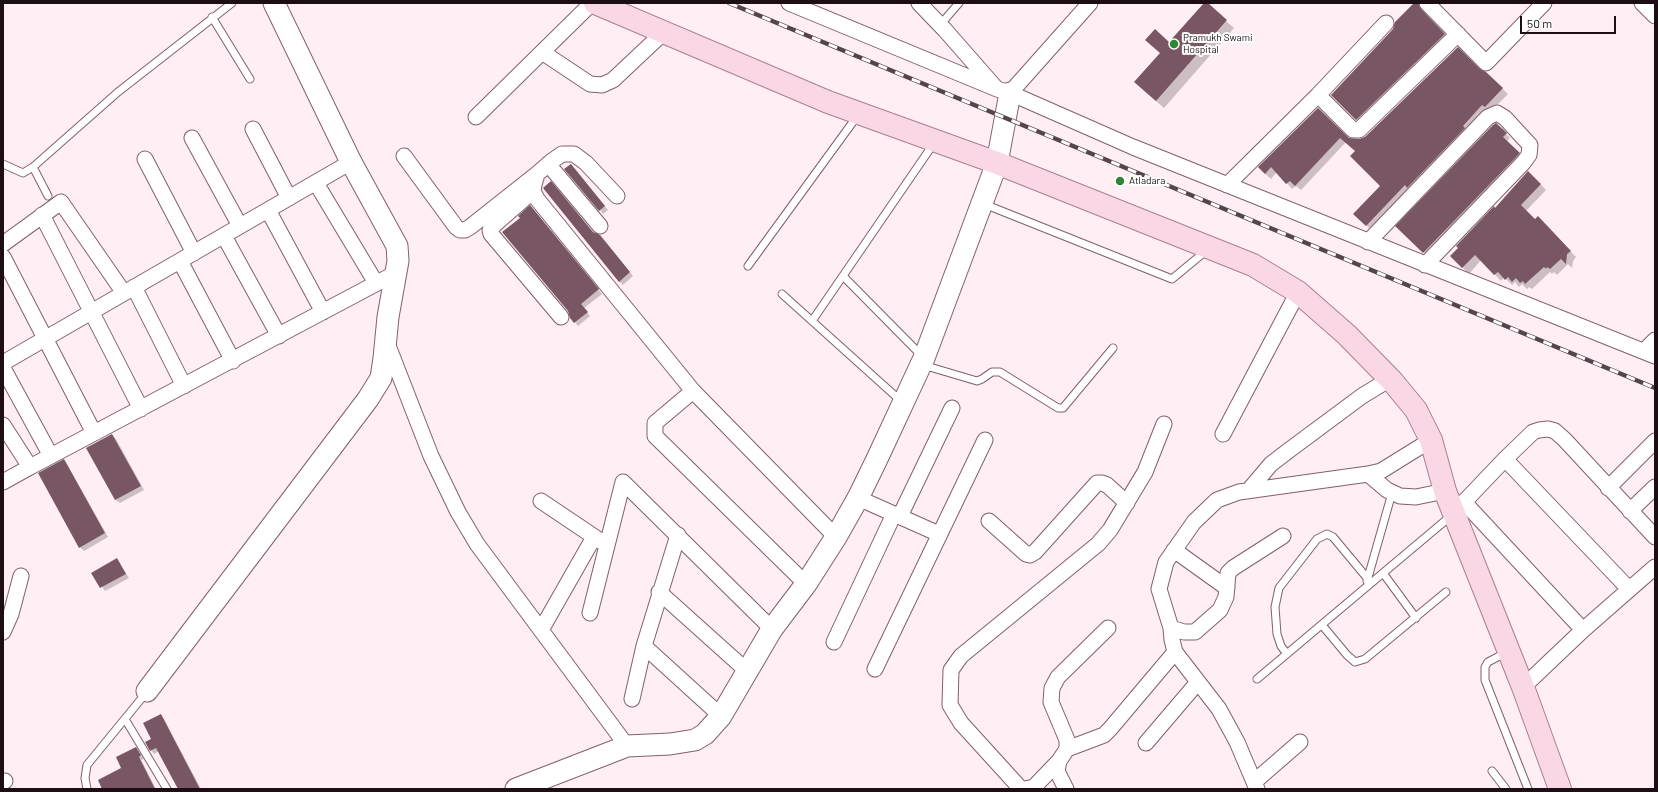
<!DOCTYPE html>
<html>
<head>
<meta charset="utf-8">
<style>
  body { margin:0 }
  #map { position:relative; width:1658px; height:792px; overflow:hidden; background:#ffeef4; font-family:Barlow,sans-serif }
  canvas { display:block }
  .frame { position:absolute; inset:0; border:4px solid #1c0e14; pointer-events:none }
  .scale { position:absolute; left:1520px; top:16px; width:96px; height:18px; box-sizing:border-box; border:2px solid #1c0e14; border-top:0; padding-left:5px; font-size:12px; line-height:14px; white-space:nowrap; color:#1c0e14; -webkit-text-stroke:3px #fff; paint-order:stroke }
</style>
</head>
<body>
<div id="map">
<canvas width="1658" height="792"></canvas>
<div class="frame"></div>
<div class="scale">50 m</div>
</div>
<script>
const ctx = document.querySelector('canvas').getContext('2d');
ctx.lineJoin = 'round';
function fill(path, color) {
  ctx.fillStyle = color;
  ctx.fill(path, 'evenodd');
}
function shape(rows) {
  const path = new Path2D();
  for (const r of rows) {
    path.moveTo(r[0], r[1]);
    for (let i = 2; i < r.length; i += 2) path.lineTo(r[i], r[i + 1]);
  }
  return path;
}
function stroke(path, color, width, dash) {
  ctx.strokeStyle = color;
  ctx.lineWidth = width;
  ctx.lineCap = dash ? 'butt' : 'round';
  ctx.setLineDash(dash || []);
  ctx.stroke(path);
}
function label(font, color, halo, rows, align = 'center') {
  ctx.font = font + ' Barlow,sans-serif';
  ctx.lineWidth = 4;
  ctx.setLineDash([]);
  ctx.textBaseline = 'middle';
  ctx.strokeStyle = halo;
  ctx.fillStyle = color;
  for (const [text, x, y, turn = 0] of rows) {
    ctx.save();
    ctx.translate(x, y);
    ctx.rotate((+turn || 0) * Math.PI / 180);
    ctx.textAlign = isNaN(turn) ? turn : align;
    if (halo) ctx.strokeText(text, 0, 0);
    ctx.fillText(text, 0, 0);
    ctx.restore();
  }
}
fill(shape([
  [1205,3,1234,28,1164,108,1143,90,1161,54],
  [1415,3,1418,3,1422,7,1426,16,1450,40,1362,125,1332,95,1393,30],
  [1479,70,1486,73,1508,94,1372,231,1355,214,1382,186,1356,151,1346,142,1301,190,1296,186,1292,189,1277,172,1271,179,1264,173,1318,109,1349,139,1359,140],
  [1499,126,1510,138,1506,142,1522,157,1428,256,1397,226],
  [575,169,608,210,603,214,600,210],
  [1528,172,1546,190,1526,211,1535,220,1538,218,1576,257,1573,261,1572,268,1568,264,1557,275,1554,272,1552,274,1550,272,1532,289,1529,287,1527,289,1522,284,1519,287,1515,282,1512,285,1504,277,1501,281,1481,260,1469,274,1451,256,1495,210],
  [534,210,602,294,584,308,590,316,578,326,575,322],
  [594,233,604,240,633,276,623,285,619,281],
  [112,435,116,439,144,490,120,503,116,500,87,448],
  [64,461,67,464,108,537,84,551,80,547],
  [117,559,129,578,105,591,93,573],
  [161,715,164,719,201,789,179,789,159,751,154,754,151,750,152,739],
  [135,748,144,759,141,760,156,789,104,789,123,768]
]), '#0003');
fill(shape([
  [1204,3,1208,3,1227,20,1156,101,1134,82,1160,53,1145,40,1155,29,1169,42],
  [1414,3,1418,3,1421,9,1445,34,1356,120,1331,95,1393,29,1395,22],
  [1458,47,1480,69,1486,72,1503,88,1485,107,1482,105,1463,126,1465,128,1407,188,1405,185,1366,226,1353,214,1380,186,1350,156,1355,151,1340,138,1295,186,1290,181,1286,184,1271,167,1265,174,1258,167,1318,108,1349,138,1359,139,1365,137],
  [1496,123,1507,133,1503,137,1520,153,1423,253,1395,226,1493,125],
  [571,164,605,206,599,211,564,169],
  [1528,171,1541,184,1521,205,1535,219,1538,216,1571,251,1567,254,1566,264,1561,259,1550,269,1547,267,1546,269,1544,267,1525,284,1523,281,1520,283,1516,278,1512,282,1508,277,1505,280,1498,272,1494,275,1475,255,1462,268,1450,256,1458,248,1456,246,1494,206,1495,208],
  [551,181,593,232,600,235,630,272,619,282,543,188],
  [530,205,599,289,581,304,588,312,574,323,570,318,568,311,502,232,520,218,518,216],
  [112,434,141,486,115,500,86,448],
  [64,459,105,533,79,548,38,473],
  [117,558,126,574,100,588,91,573],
  [161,714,177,745,200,789,178,789,156,748,150,751,145,742,151,739,143,723],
  [136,747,141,755,139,757,155,789,102,789,98,780,121,768,116,757]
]), '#785663');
const lane = shape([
  [212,17,250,79],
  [940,25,959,3],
  [3,164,23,173,33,167,118,92,232,3],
  [33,167,48,196],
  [984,204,1172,279,1207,250],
  [748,266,858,115],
  [843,276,923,357],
  [782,294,901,401],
  [812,321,934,143],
  [923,365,977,381,982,379,992,372,1000,372,1058,408,1063,408,1113,348],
  [1383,573,1416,618],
  [1367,581,1392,493],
  [1322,625,1347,655,1355,662,1365,659,1446,592],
  [1507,652,1488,662,1485,667,1485,680,1528,789],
  [1287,654,1281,646,1277,634,1275,607,1279,588,1317,539,1327,534,1333,537,1368,579],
  [1257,679,1452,515],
  [125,719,167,789],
  [1492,771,1506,789],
  [87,789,85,778,87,765,146,693]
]);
const street = shape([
  [789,3,997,89,1010,93,1133,147,1655,356],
  [919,3,945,30,995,87],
  [1427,3,1486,63,1544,3],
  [1642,3,1655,16],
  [542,52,590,84,602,85,613,80,664,32],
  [1010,93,1090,3],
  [1318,95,1353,130,1359,130,1458,34],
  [476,117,592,3],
  [253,129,289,198],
  [192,138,240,226],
  [404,156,456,227,460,230,465,230,470,227,537,174],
  [145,159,194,253],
  [548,164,600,226],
  [316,183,376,283],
  [1227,185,1318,95,1386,23],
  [533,191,494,225,490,230,491,234,561,317],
  [617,196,586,163,574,154,562,154,552,161,537,174,534,185,533,191,537,199,693,391,836,537],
  [268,210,323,312],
  [42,215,141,409],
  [224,236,279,336],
  [1368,242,1488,117,1497,113,1505,118,1530,145,1529,155,1523,163,1425,265],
  [3,244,61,202,124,293],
  [3,257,94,433],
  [180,261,233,361],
  [134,287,184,386],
  [387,343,431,456,458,512,477,544,627,746],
  [1644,351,1655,340],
  [3,363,351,162],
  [3,368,51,456],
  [693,391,655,423,655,436,806,584],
  [3,425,30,467,3,482],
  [1223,434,1298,292],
  [1505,459,1629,589],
  [30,467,396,273],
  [1368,474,1387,490,1400,496,1416,497,1445,491],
  [1608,488,1655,441],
  [1249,490,1271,464,1288,451,1362,396,1390,379],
  [858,498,939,534],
  [541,501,602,542],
  [1464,502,1583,630],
  [1452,507,1464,502,1505,459,1533,432,1539,430,1548,429,1555,431,1565,440,1655,537],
  [1630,511,1655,487],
  [900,516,952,408],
  [989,521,1026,554,1030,555,1035,552,1097,483,1102,483,1107,485,1127,503],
  [1174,550,1227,588],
  [659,592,747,671],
  [590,613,623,482,772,629],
  [1171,628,1184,632,1195,632,1220,610,1226,597,1228,573,1233,568,1283,536],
  [541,630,594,537],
  [3,632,11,614,21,576],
  [834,642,894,514],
  [644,646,721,716],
  [875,669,985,440],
  [1523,687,1583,630,1655,567],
  [632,699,644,646,678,535],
  [1146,743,1198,682],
  [1067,749,1104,735,1110,729,1175,652],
  [3,781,5,781],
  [1254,782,1300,742],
  [1021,789,961,723,950,705,951,670,961,656,1098,544,1110,530,1145,472,1164,424],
  [1025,789,1034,787,1059,761],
  [1066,789,1057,771,1059,761,1067,749,1067,740,1051,702,1052,688,1058,677,1108,628],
  [1257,789,1237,742,1219,709,1175,652,1172,640,1171,628,1159,589,1166,562,1194,522,1217,500,1239,492,1368,474,1381,471,1431,440]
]);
const secondary = shape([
  [147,691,368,399,381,378,384,358,388,317,398,261,397,246,351,162,274,3],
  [516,789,627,746,670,744,695,740,705,734,721,716,772,629,806,584,836,537,858,498,877,459,924,358,997,163,1010,93]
]);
const primary = shape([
  [595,3,828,102,997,163,1253,265,1298,292,1347,335,1393,382,1416,410,1431,440,1445,491,1523,687,1560,789]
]);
stroke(lane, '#825f6c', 9);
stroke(street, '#825f6c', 17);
stroke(secondary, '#825f6c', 23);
stroke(primary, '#aa7f90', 24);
stroke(lane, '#fff', 7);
stroke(street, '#fff', 15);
stroke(secondary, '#fff', 21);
stroke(primary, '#fad7e4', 22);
const rail = shape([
  [729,3,1655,388]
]);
stroke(rail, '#54454b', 4.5);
stroke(rail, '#fff', 3, [9]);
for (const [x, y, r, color] of [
  [1174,44,5,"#2f8634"],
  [1120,181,5,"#2f8634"]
]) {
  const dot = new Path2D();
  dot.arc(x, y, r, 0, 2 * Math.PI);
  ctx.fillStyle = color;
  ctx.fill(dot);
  stroke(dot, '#fff', 1.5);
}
label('10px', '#1c0e14', '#fff', [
  ["Pramukh Swami",1183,38],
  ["Hospital",1183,50],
  ["Atladara",1129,181]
], 'left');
</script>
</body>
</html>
